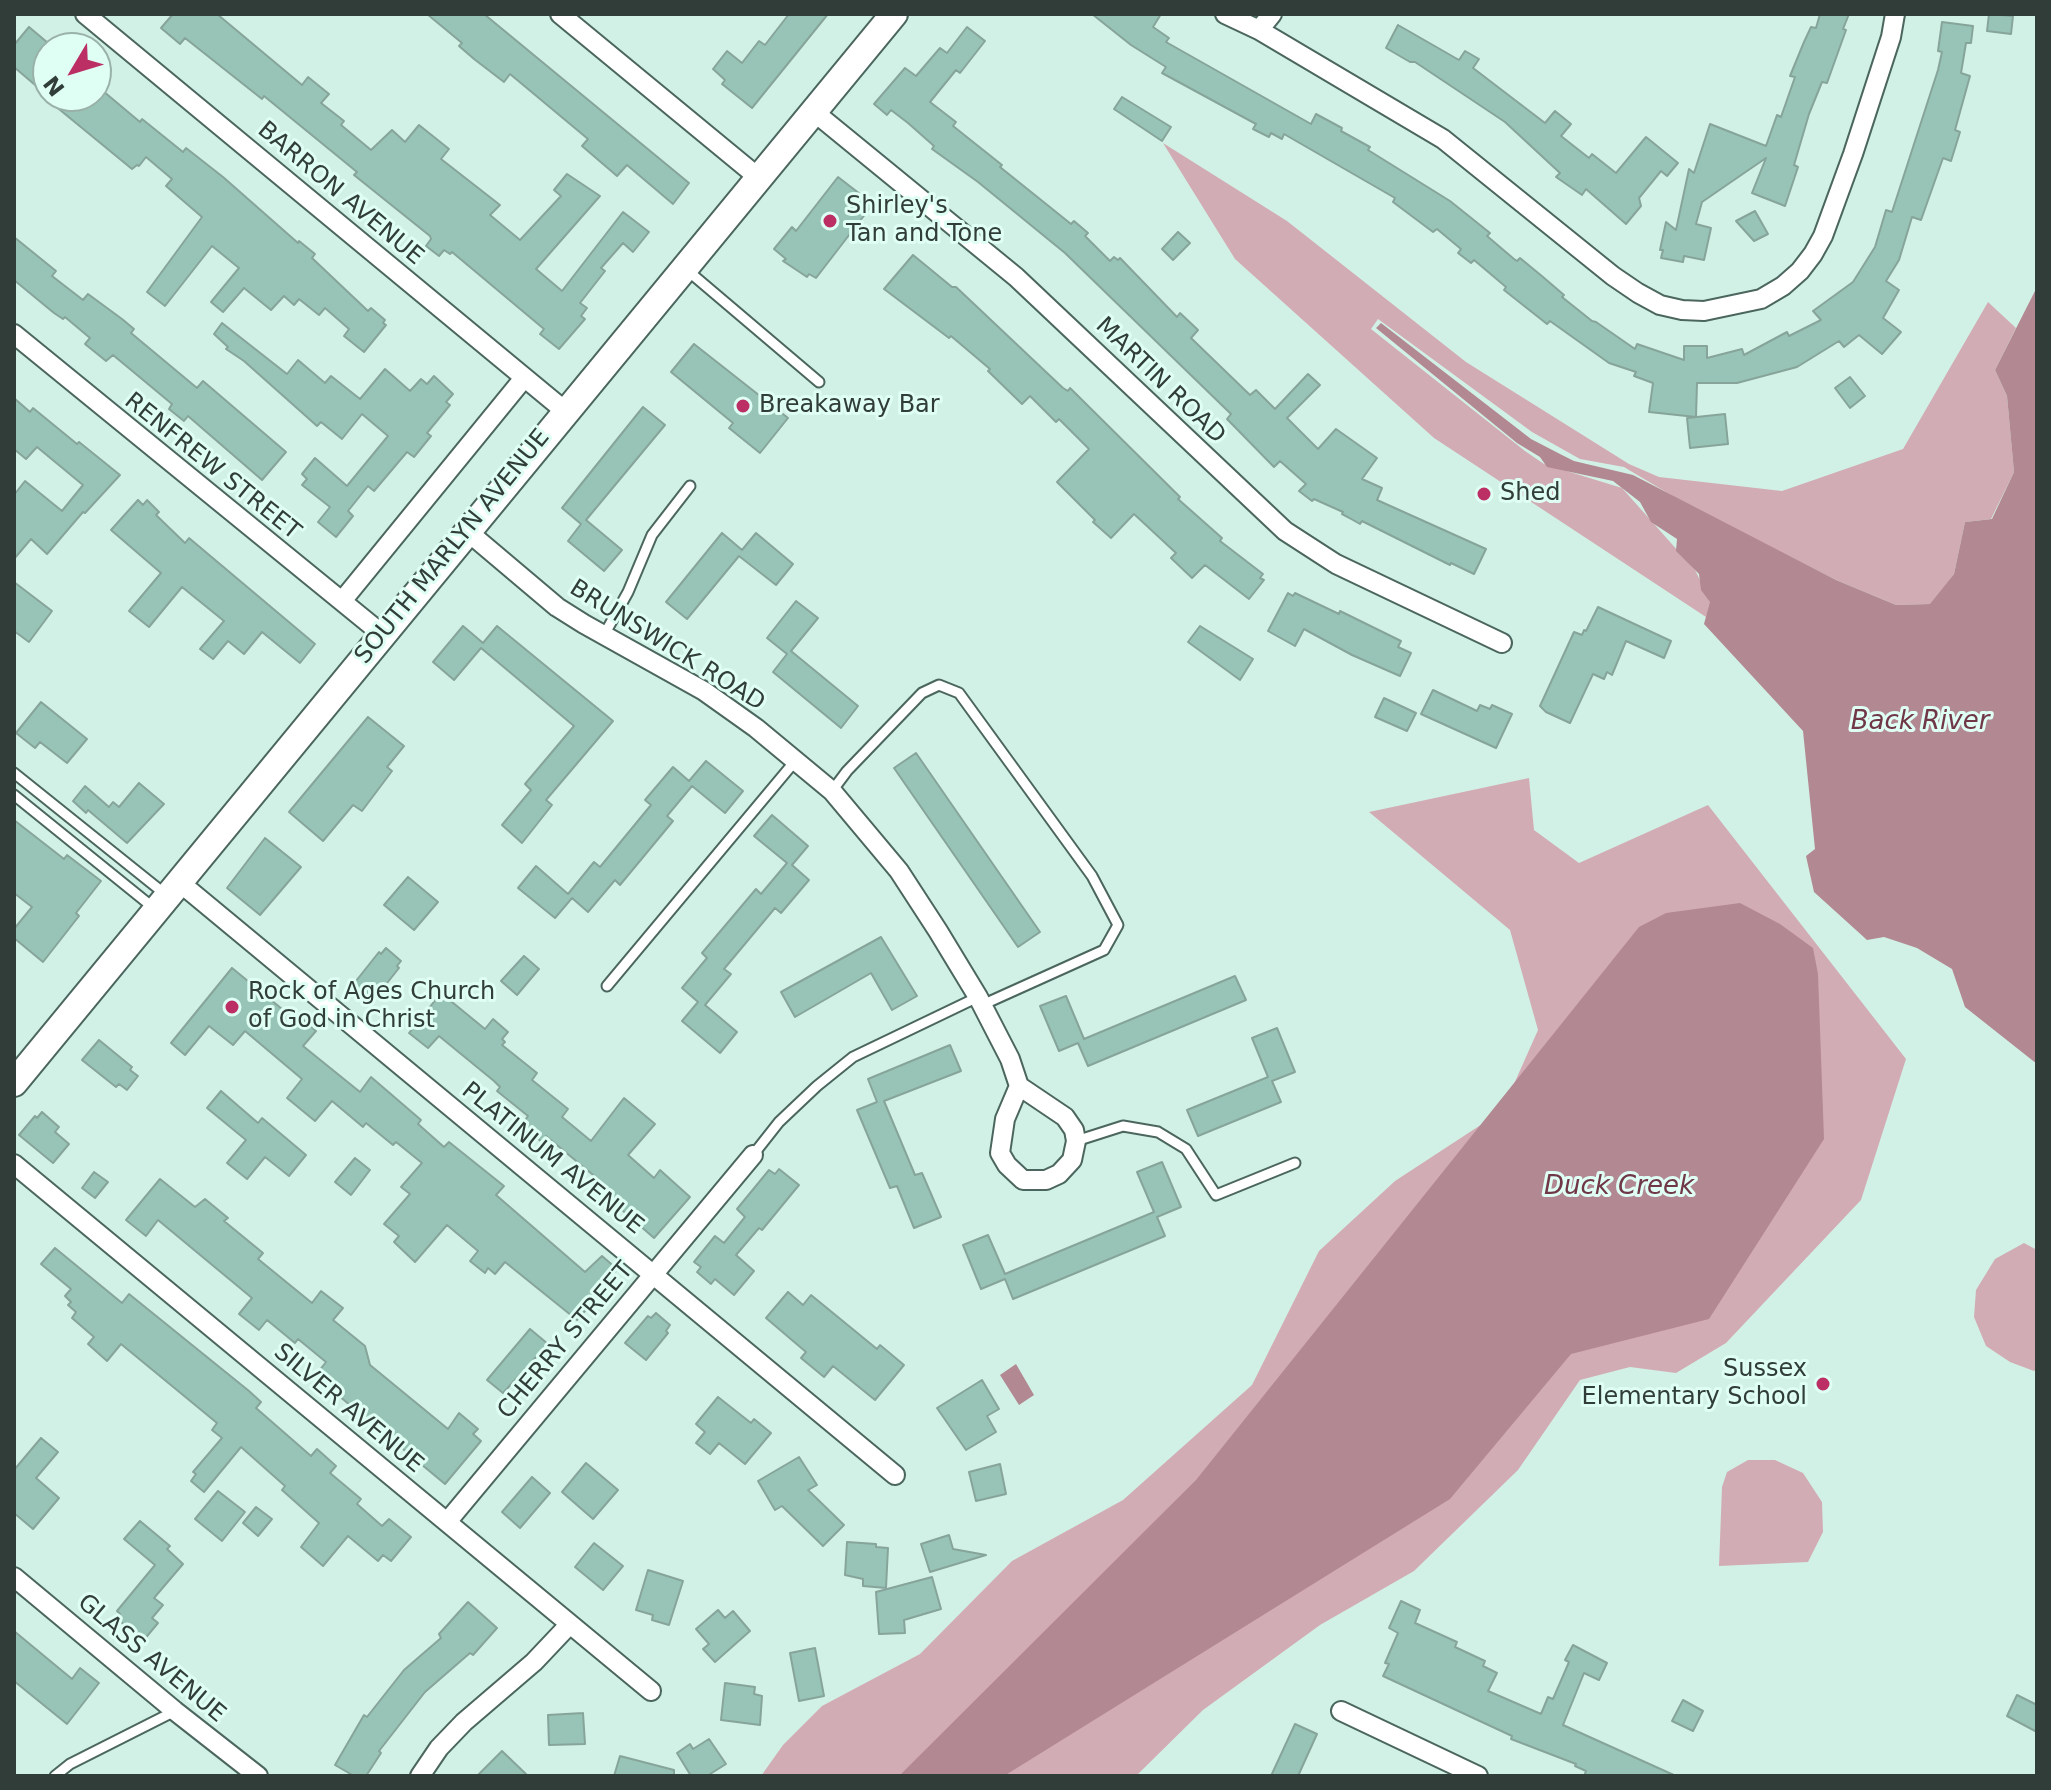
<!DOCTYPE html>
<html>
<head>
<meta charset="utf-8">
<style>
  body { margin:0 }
  #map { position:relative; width:2051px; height:1790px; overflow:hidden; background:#d2f1e6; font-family:"DejaVu Sans",sans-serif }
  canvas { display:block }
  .frame { position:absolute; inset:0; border:16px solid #313d39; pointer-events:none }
  .north { position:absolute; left:32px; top:32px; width:80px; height:80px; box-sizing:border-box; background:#dffef4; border:2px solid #99b1a9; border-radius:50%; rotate:232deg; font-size:22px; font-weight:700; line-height:32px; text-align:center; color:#313d39 }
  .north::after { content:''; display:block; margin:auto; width:28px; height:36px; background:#bb2f64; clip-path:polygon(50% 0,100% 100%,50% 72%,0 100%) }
</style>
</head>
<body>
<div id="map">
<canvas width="2051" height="1790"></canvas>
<div class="frame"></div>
<div class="north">N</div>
</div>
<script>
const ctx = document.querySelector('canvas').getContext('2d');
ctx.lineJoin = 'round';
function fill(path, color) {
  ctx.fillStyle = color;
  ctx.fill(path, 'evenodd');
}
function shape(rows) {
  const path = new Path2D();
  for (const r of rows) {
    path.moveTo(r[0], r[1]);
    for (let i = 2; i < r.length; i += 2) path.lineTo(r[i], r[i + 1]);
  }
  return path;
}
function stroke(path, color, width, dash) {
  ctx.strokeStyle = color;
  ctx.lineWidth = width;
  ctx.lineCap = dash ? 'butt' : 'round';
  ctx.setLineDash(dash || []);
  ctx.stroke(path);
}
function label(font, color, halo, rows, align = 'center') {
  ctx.font = font + ' "DejaVu Sans",sans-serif';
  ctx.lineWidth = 6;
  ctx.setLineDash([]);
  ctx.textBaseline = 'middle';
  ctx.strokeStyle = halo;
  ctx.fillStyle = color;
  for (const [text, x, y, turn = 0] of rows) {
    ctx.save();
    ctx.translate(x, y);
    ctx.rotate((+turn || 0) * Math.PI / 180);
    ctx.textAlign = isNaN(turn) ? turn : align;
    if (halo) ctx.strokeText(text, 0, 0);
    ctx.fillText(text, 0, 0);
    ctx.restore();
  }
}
fill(shape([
  [1163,143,1287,221,1466,362,1629,464,1659,477,1782,491,1903,449,1988,302,2016,328,1995,370,2007,396,2014,472,1991,519,1965,522,1954,574,1931,604,1896,605,1836,580,1686,504,1624,467,1580,459,1532,432,1378,319,1371,329,1525,451,1544,464,1622,488,1695,570,1711,602,1706,617,1434,438,1235,259],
  [1529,778,1534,830,1579,863,1708,805,1906,1059,1861,1200,1726,1343,1676,1373,1630,1367,1580,1380,1518,1470,1414,1571,1320,1625,1203,1710,1136,1776,761,1776,783,1745,822,1706,920,1654,1012,1561,1123,1500,1252,1385,1319,1251,1395,1181,1502,1111,1538,1030,1510,930,1369,812],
  [2024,1243,2037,1250,2037,1369,2034,1371,2010,1362,1986,1346,1974,1317,1976,1290,1995,1259],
  [1748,1460,1775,1460,1803,1473,1822,1502,1823,1532,1808,1562,1719,1566,1722,1487,1727,1472]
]), '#d2acb5');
fill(shape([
  [2037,287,2037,1064,1965,1007,1952,969,1917,948,1884,937,1867,940,1814,892,1806,856,1815,849,1803,731,1704,624,1710,602,1701,590,1699,574,1676,551,1677,539,1651,522,1640,502,1613,481,1547,467,1540,457,1517,443,1376,328,1381,323,1531,439,1560,454,1574,461,1633,475,1836,580,1896,605,1930,604,1954,574,1965,522,1992,519,2014,472,2007,396,1995,370],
  [1740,903,1780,924,1813,948,1818,974,1824,1139,1709,1319,1571,1354,1450,1499,1004,1776,899,1776,1196,1480,1639,927,1666,913],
  [1016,1364,1034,1395,1019,1405,1000,1375]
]), '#b28892');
const building = shape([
  [173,14,217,14,302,85,308,77,329,94,321,103,344,121,341,125,371,150,392,130,405,142,419,125,449,149,441,159,500,205,490,215,520,240,561,196,554,190,567,174,600,196,536,269,562,291,623,212,649,232,633,252,623,243,601,268,605,271,580,303,587,308,581,316,585,319,559,349,540,334,544,329,452,252,450,254,444,250,439,256,426,246,431,239,430,236,354,175,357,172,264,96,262,99,185,38,180,44,161,28,173,14],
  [427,14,484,14,689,183,673,204,627,165,617,176,582,146,588,139,510,74,504,82,474,59,459,46,462,43,427,14],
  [789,14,828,14,752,108,722,84,725,80,713,69,727,51,742,63,759,41,765,45,789,14],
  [1092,14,1161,14,1153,27,1169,38,1166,42,1311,124,1316,114,1342,128,1341,131,1370,147,1368,150,1450,201,1490,233,1487,236,1514,259,1517,261,1520,258,1543,277,1564,295,1562,297,1592,321,1596,322,1635,349,1637,344,1684,360,1684,346,1707,346,1707,358,1742,349,1744,355,1787,332,1789,336,1821,320,1813,311,1853,282,1875,247,1886,210,1892,212,1938,70,1942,52,1938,51,1942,22,1973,26,1971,43,1966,43,1961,73,1970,76,1955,130,1960,132,1951,161,1943,158,1921,220,1912,217,1899,260,1886,281,1899,290,1883,318,1901,332,1882,354,1859,335,1844,347,1839,341,1797,367,1737,383,1697,383,1696,417,1649,412,1653,383,1634,376,1636,372,1609,363,1550,321,1547,324,1504,290,1506,287,1474,260,1471,263,1458,253,1461,249,1437,229,1433,232,1393,202,1395,198,1284,134,1282,139,1271,133,1269,137,1253,129,1256,124,1162,73,1166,67,1131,45,1092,14],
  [1820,14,1849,14,1843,29,1846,30,1827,83,1822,82,1809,114,1794,165,1798,167,1785,206,1752,193,1766,158,1702,202,1696,224,1711,228,1704,260,1684,256,1683,262,1661,258,1663,250,1660,250,1666,222,1676,230,1689,169,1694,173,1710,124,1766,146,1777,115,1781,117,1795,77,1790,76,1804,42,1811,27,1816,28,1820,14],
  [1989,14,2013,16,2011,34,1987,31,1989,14],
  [1398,25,1459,60,1465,51,1479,59,1473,68,1545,123,1555,111,1571,124,1561,136,1589,158,1592,154,1616,173,1646,137,1678,163,1667,176,1661,171,1639,198,1641,206,1626,224,1586,189,1582,195,1556,177,1560,173,1505,122,1415,62,1410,62,1386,48,1398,25],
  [29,27,48,43,48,96,99,96,103,91,140,122,142,119,152,127,183,152,186,148,223,177,298,243,299,241,315,254,312,258,368,311,371,308,385,320,383,323,386,325,364,352,344,336,349,329,325,308,319,315,299,299,294,305,284,296,271,310,244,288,223,312,211,302,239,268,212,246,165,306,147,292,202,217,166,186,172,179,146,157,139,166,137,165,132,169,43,96,48,96,14,67,14,45,29,27],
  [967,27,985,41,960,73,956,70,930,102,956,122,953,126,1002,165,1000,167,1071,224,1074,221,1088,233,1085,236,1110,261,1114,257,1118,260,1120,258,1177,317,1180,313,1198,330,1191,338,1250,395,1256,390,1275,409,1308,374,1320,385,1287,418,1318,449,1336,429,1377,458,1362,479,1382,488,1377,500,1486,549,1474,574,1451,563,1450,565,1362,521,1360,524,1353,520,1342,514,1343,512,1314,499,1312,501,1299,491,1306,484,1280,461,1274,467,1227,419,1231,414,1065,253,978,182,932,149,934,146,908,123,891,110,887,115,874,104,905,68,916,76,940,48,947,53,967,27],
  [1122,97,1171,127,1162,141,1114,109,1122,97],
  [838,177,873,204,816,278,809,274,807,277,783,261,786,259,774,249,792,227,796,231,838,177],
  [1755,211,1768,234,1754,241,1736,221,1755,211],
  [1178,232,1190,243,1173,260,1162,249,1178,232],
  [14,237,56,271,52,276,83,300,88,294,122,319,134,329,131,333,197,388,203,381,286,452,262,480,188,416,184,421,169,409,172,404,113,355,106,361,85,344,90,338,65,317,63,319,54,313,14,280,14,237],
  [913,255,952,287,956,287,1063,388,1068,391,1070,388,1180,497,1178,499,1222,538,1220,541,1263,574,1260,578,1264,580,1249,599,1205,565,1192,578,1171,558,1176,553,1134,514,1111,538,1093,522,1095,520,1057,482,1089,449,1059,419,1056,422,1030,396,1022,404,988,371,990,369,951,336,949,338,884,289,913,255],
  [222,323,287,374,298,360,325,383,331,376,360,399,385,369,410,391,421,379,427,384,434,376,453,394,446,402,450,405,427,433,431,436,414,457,407,452,374,491,368,486,348,511,353,516,336,537,318,522,330,507,302,485,307,479,302,474,315,458,347,486,388,436,362,414,342,439,321,422,317,426,244,361,226,349,228,347,214,334,222,323],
  [694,344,788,418,760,453,729,428,733,423,671,372,694,344],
  [1850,377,1865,396,1850,408,1835,388,1850,377],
  [14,398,30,412,33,408,77,444,79,442,120,475,85,513,83,512,47,554,31,539,14,559,14,495,25,481,62,511,83,485,37,447,26,459,14,449,14,398],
  [643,407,665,425,586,520,622,550,604,571,568,541,581,524,562,508,643,407],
  [1725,414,1728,444,1690,448,1687,418,1725,414],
  [138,500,143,505,147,500,159,512,156,515,185,543,189,538,315,644,300,663,262,632,244,654,228,641,213,659,200,649,224,621,182,587,149,627,129,611,161,573,111,530,138,500],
  [722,533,742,550,756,533,793,564,776,585,739,556,687,619,666,602,722,533],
  [14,582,52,611,29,642,14,631,14,582],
  [1288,593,1293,596,1295,593,1339,614,1340,611,1401,641,1398,647,1411,653,1400,676,1352,655,1304,629,1295,646,1268,631,1288,593],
  [796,601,818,618,791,651,858,706,841,728,773,672,787,654,767,638,796,601],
  [1598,607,1671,641,1664,658,1626,641,1612,675,1607,672,1604,679,1593,674,1570,723,1546,712,1540,706,1574,632,1582,635,1584,630,1586,631,1598,607],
  [463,626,483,643,497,626,613,721,546,800,552,805,522,843,502,825,531,790,525,784,574,726,481,648,454,680,433,662,463,626],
  [1200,626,1253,659,1240,680,1188,642,1200,626],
  [1433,690,1477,711,1480,705,1490,709,1492,705,1512,714,1496,748,1421,714,1433,690],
  [1384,698,1416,713,1407,731,1375,717,1384,698],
  [41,702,87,739,67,763,40,742,35,748,16,733,41,702],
  [368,717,404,746,387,767,392,771,362,811,353,805,323,841,289,812,368,717],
  [916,753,1040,932,1018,947,894,768,916,753],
  [706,761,743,791,725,813,692,786,667,816,673,821,620,885,615,880,588,912,572,898,555,918,518,888,536,866,568,894,594,862,600,867,651,805,645,800,673,767,689,781,706,761],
  [139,783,164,804,127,843,88,810,86,813,73,801,85,786,109,807,113,802,119,807,139,783],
  [772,815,808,846,792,865,809,880,781,913,775,908,724,969,731,974,705,1005,737,1032,720,1053,682,1021,698,1002,682,988,707,958,702,953,756,889,761,894,787,863,754,836,772,815],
  [14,820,64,859,67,855,101,881,76,913,79,916,43,962,14,938,14,929,32,907,14,893,14,820],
  [265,838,301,867,260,915,227,888,265,838],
  [408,877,438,902,414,930,384,905,408,877],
  [881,937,917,996,892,1010,871,973,795,1017,781,992,881,937],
  [386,948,401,961,397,966,399,968,372,1002,352,986,379,952,381,954,386,948],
  [524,956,539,969,517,995,501,981,524,956],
  [232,968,293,1018,297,1014,316,1031,303,1046,360,1092,371,1077,421,1120,418,1124,444,1147,449,1142,504,1186,496,1195,585,1272,602,1256,617,1269,611,1276,614,1278,577,1320,505,1262,495,1274,488,1268,485,1273,470,1261,478,1251,447,1225,415,1262,394,1242,399,1236,384,1224,410,1194,401,1187,422,1163,396,1142,393,1145,366,1123,363,1127,332,1101,315,1121,287,1098,302,1079,245,1031,233,1045,209,1026,185,1055,171,1043,232,968],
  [1235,976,1246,1000,1088,1066,1078,1043,1059,1051,1040,1006,1066,996,1084,1039,1235,976],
  [441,993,485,1029,493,1019,508,1032,502,1039,505,1042,502,1045,537,1073,532,1080,568,1109,562,1117,591,1141,624,1098,655,1124,628,1155,654,1178,660,1170,690,1197,654,1238,598,1189,604,1184,546,1136,542,1142,521,1126,528,1116,497,1091,500,1087,494,1081,439,1036,428,1048,409,1033,441,993],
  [1277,1028,1295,1072,1272,1081,1281,1102,1198,1136,1187,1110,1268,1077,1252,1038,1277,1028],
  [99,1040,132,1067,130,1070,138,1076,127,1090,119,1084,116,1087,82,1060,99,1040],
  [950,1045,961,1071,884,1101,915,1175,922,1173,941,1217,914,1228,897,1186,890,1188,857,1110,877,1102,868,1079,950,1045],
  [221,1091,258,1123,262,1118,306,1155,289,1176,265,1157,247,1179,227,1163,246,1140,207,1108,221,1091],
  [42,1112,59,1127,55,1132,69,1144,53,1163,19,1135,35,1116,37,1118,42,1112],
  [355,1158,370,1170,351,1195,335,1182,355,1158],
  [1162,1162,1181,1207,1157,1217,1165,1236,1013,1299,1005,1279,981,1289,963,1245,988,1235,1005,1274,1154,1212,1137,1172,1162,1162],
  [779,1169,799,1185,762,1230,759,1228,736,1255,754,1271,734,1295,715,1279,711,1284,697,1272,701,1267,694,1262,715,1236,724,1243,745,1217,737,1209,769,1170,775,1174,779,1169],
  [94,1172,108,1182,95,1198,82,1188,94,1172],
  [160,1179,195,1207,205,1199,228,1218,224,1221,263,1253,258,1259,312,1303,321,1291,343,1308,333,1320,365,1346,370,1365,448,1429,459,1413,478,1429,473,1434,481,1441,445,1484,315,1376,326,1362,298,1339,295,1343,267,1320,259,1330,239,1314,252,1298,158,1220,146,1236,126,1220,160,1179],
  [55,1248,122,1303,129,1294,249,1391,261,1402,256,1408,311,1456,317,1449,336,1466,330,1473,361,1499,357,1504,382,1526,389,1519,411,1537,391,1561,383,1555,378,1561,348,1536,323,1566,301,1547,319,1523,282,1490,285,1486,241,1447,204,1492,191,1481,196,1474,193,1472,222,1438,212,1430,217,1423,121,1344,107,1361,88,1344,94,1337,72,1318,76,1312,68,1305,71,1302,65,1296,71,1289,41,1264,55,1248],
  [788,1292,803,1305,811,1295,877,1349,880,1345,904,1365,875,1400,833,1366,824,1377,801,1358,806,1352,766,1318,788,1292],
  [656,1313,670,1325,666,1331,668,1333,646,1360,625,1343,648,1316,651,1318,656,1313],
  [530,1329,548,1344,503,1393,487,1380,530,1329],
  [982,1380,999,1409,987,1416,996,1432,966,1450,937,1408,982,1380],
  [718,1397,751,1423,754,1419,771,1433,745,1464,719,1443,710,1454,696,1443,705,1432,696,1424,718,1397],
  [41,1438,58,1452,36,1478,59,1498,33,1529,14,1513,14,1470,41,1438],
  [799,1457,817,1485,808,1490,844,1525,823,1546,782,1506,775,1510,758,1481,799,1457],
  [586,1463,618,1490,593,1519,562,1492,586,1463],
  [1000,1464,1006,1494,976,1501,969,1472,1000,1464],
  [532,1477,550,1493,520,1528,502,1512,532,1477],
  [218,1491,245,1512,222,1541,195,1519,218,1491],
  [256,1507,272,1519,258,1536,243,1523,256,1507],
  [140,1521,170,1546,167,1549,183,1564,154,1598,163,1605,152,1618,158,1623,143,1641,116,1618,120,1614,117,1611,155,1565,124,1539,140,1521],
  [949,1535,953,1549,986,1555,930,1572,921,1544,949,1535],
  [847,1542,876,1544,876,1547,888,1548,886,1588,863,1586,863,1579,845,1575,847,1542],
  [594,1543,623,1566,603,1590,575,1567,594,1543],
  [648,1570,683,1581,669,1625,652,1620,653,1615,636,1610,648,1570],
  [932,1577,941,1609,904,1620,905,1633,879,1634,876,1592,932,1577],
  [1401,1601,1420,1610,1415,1623,1457,1642,1455,1647,1485,1661,1483,1666,1497,1673,1488,1691,1541,1714,1548,1697,1553,1699,1569,1662,1565,1660,1573,1645,1607,1663,1599,1680,1584,1673,1563,1725,1676,1776,1584,1776,1586,1771,1575,1766,1576,1764,1511,1739,1512,1736,1383,1676,1389,1664,1385,1663,1398,1633,1389,1628,1401,1601],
  [468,1602,497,1628,473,1655,470,1653,425,1692,379,1751,381,1753,366,1776,354,1776,335,1765,364,1715,367,1717,404,1670,441,1638,439,1634,468,1602],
  [718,1610,725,1618,733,1611,750,1631,715,1662,703,1649,709,1644,696,1629,718,1610],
  [14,1631,72,1679,80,1668,99,1683,67,1724,14,1681,14,1631],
  [815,1648,824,1696,799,1701,790,1653,815,1648],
  [725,1683,755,1687,754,1694,762,1696,760,1725,721,1720,725,1683],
  [2017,1695,2037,1705,2037,1732,2007,1716,2017,1695],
  [1683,1700,1703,1711,1693,1731,1672,1721,1683,1700],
  [583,1713,585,1744,549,1745,548,1715,583,1713],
  [1295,1724,1317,1734,1298,1776,1271,1776,1295,1724],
  [709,1739,726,1764,707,1776,691,1776,677,1753,690,1744,693,1749,709,1739],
  [502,1751,528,1776,477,1776,502,1751],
  [620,1756,674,1770,674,1776,614,1776,620,1756]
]);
fill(building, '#97c4b6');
stroke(building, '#87a49a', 2);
const lane = shape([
  [687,270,819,382],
  [604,635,628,592,652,535,690,486],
  [14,773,165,894],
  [832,791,847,771,922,693,939,685,959,693,1092,876,1118,925,1104,950,982,1005],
  [14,795,155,909],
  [607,986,796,760],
  [1076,1141,1123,1126,1158,1132,1186,1149,1216,1195,1295,1163],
  [753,1155,779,1122,817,1086,853,1057,978,997],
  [55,1776,70,1764,175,1711]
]);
const street = shape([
  [85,14,565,411],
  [560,14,759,178],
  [1225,14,1259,30,1443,139,1613,276,1638,293,1660,305,1682,310,1704,311,1761,299,1783,286,1800,271,1813,254,1823,236,1853,154,1891,37,1895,14],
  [1259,30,1272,14],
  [813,111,1016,277,1285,531,1336,564,1502,643],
  [14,334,382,634],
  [467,531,557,607,584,624,704,691,756,728,832,791,899,871,938,931,978,997,1010,1059,1019,1086],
  [342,601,524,378],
  [178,881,895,1475],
  [1019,1086,1065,1117,1074,1130,1076,1141,1072,1160,1059,1174,1046,1180,1023,1180,1007,1165,1000,1153,1005,1119,1019,1086],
  [14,1164,651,1691],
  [447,1522,753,1155],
  [14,1577,175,1711,258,1776],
  [1341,1711,1478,1776],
  [420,1776,439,1748,464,1722,534,1662,569,1625]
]);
const secondary = shape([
  [14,1083,894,14]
]);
stroke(lane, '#4b665e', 13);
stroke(street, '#4b665e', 22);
stroke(secondary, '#4b665e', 30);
stroke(lane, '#fff', 9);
stroke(street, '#fff', 18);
stroke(secondary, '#fff', 26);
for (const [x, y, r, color] of [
  [830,221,8,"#bb2f64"],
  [743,406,8,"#bb2f64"],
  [1484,494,8,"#bb2f64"],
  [232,1007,8,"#bb2f64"],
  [1823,1384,8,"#bb2f64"]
]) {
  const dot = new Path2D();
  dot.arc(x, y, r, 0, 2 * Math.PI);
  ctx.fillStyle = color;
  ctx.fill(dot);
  stroke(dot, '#dffef4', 3);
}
label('24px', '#313d39', '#dffef4', [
  ["BARRON AVENUE",340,194,40],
  ["MARTIN ROAD",1160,381,44],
  ["RENFREW STREET",212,467,39],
  ["SOUTH MARLYN AVENUE",453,547,-51],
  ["BRUNSWICK ROAD",667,646,32],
  ["PLATINUM AVENUE",552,1159,39],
  ["CHERRY STREET",566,1341,-50],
  ["SILVER AVENUE",348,1409,40],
  ["GLASS AVENUE",151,1659,40]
]);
label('24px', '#313d39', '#dffef4', [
  ["Shirley's",846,207],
  ["Tan and Tone",846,235],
  ["Breakaway Bar",759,406],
  ["Shed",1500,494],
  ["Rock of Ages Church",248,993],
  ["of God in Christ",248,1021],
  ["Sussex",1807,1370,"right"],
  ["Elementary School",1807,1398,"right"]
], 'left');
label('italic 26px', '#703747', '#dffef4', [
  ["Back River",1920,722],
  ["Duck Creek",1619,1187]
]);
</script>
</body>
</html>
